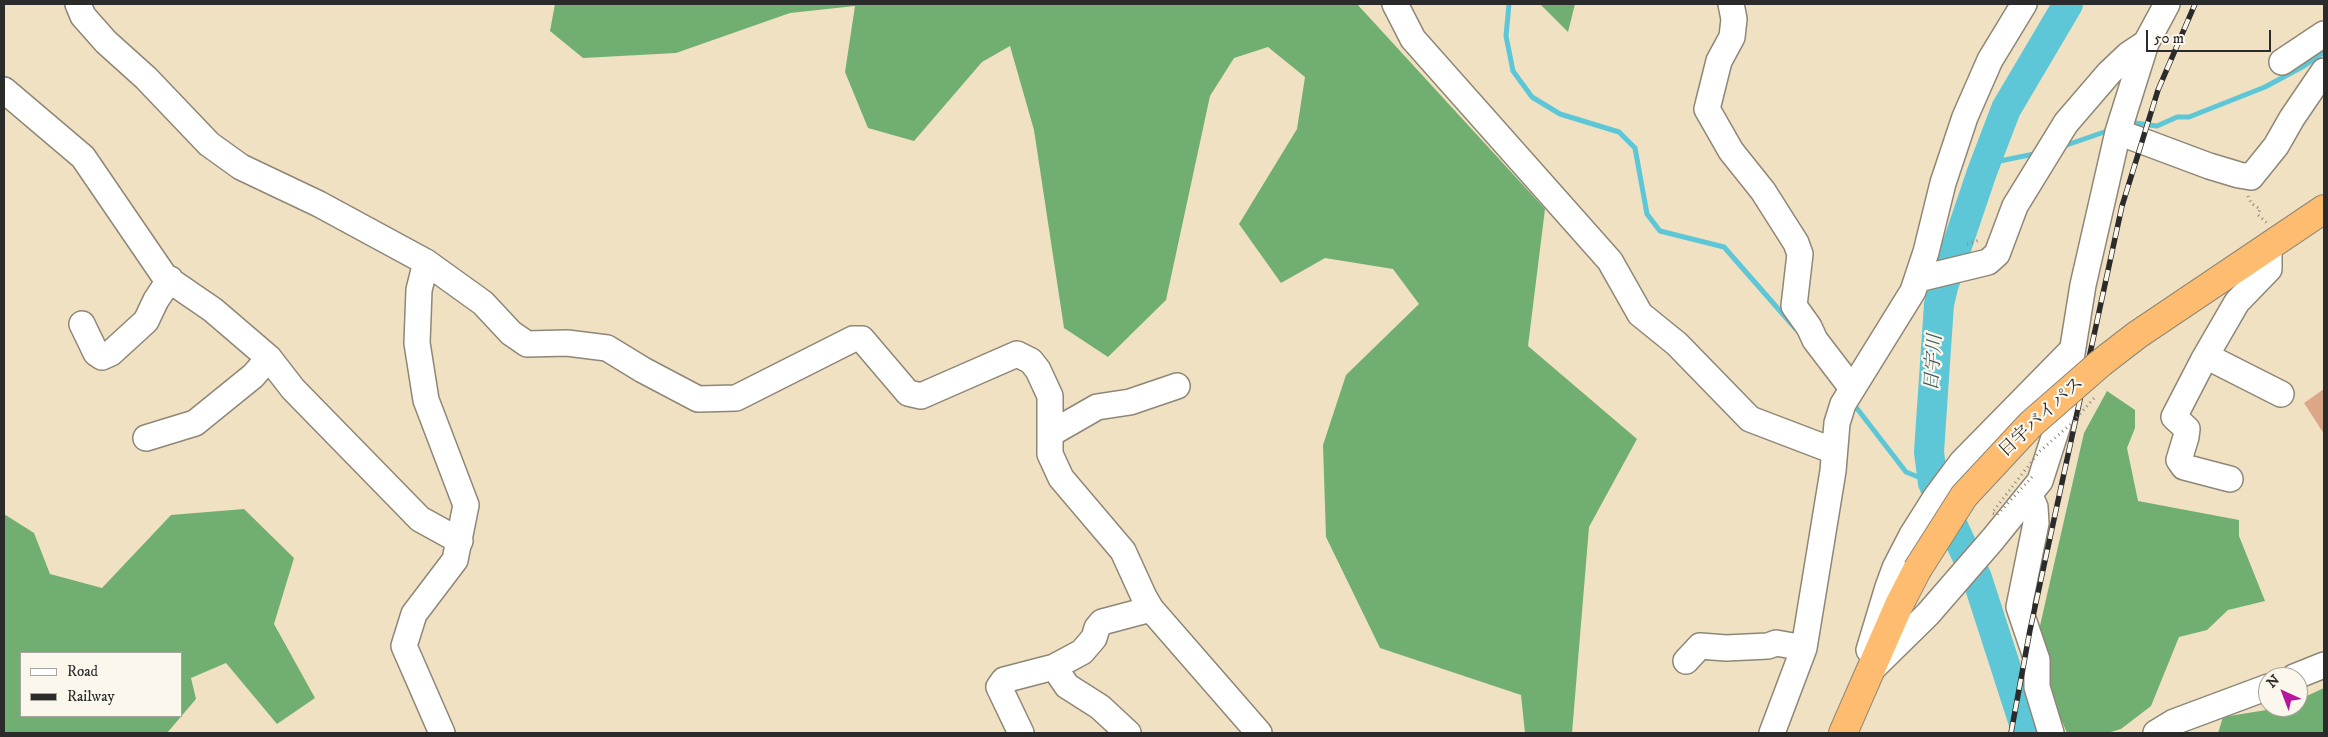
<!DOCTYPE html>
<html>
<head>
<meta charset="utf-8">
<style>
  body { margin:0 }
  #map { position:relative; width:2328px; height:737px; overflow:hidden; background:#f0e1c2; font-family:"IM FELL DW Pica",serif }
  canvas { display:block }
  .frame { position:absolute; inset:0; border:5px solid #2b2b2b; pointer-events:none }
  .legend { position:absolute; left:20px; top:652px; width:162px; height:65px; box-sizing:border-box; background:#fbf7ec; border:1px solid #a8a59f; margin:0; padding:6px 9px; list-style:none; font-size:15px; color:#2b2b2b }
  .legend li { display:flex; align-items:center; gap:10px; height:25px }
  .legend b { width:25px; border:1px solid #a8a59f }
  .north { position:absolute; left:2258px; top:667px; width:50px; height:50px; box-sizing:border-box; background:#fbf7ec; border:1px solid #a8a59f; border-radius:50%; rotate:317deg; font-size:14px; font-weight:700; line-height:20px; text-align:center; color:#2b2b2b }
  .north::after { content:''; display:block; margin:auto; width:18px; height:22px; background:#b5179e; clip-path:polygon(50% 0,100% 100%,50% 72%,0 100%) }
  .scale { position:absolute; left:2146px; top:30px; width:125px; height:22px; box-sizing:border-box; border:2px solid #2b2b2b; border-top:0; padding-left:6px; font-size:15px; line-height:18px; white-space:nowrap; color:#2b2b2b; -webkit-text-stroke:4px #fbf7ec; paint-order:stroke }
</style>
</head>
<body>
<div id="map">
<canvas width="2328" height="737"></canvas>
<div class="frame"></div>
<ul class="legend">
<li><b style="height:6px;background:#fff"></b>Road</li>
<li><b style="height:6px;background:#2b2b2b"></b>Railway</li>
</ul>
<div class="north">N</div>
<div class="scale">50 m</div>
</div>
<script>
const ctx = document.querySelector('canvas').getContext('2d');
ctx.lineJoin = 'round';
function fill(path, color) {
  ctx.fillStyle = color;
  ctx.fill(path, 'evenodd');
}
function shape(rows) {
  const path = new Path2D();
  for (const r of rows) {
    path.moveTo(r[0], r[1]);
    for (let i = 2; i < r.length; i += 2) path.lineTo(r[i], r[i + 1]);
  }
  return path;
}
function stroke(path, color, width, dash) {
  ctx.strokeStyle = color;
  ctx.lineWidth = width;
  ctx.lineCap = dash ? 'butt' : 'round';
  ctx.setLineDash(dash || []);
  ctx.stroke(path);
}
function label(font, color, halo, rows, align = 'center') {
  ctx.font = font + ' "IM FELL DW Pica","Noto Serif JP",serif';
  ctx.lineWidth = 4.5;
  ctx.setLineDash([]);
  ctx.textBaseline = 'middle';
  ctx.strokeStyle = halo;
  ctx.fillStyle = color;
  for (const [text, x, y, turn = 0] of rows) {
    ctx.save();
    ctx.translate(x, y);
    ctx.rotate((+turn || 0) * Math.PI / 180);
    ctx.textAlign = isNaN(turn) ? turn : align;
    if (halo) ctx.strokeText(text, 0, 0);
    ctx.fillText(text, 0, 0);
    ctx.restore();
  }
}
fill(shape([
  [555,4,1357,4,1545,209,1528,346,1637,439,1589,527,1572,733,1525,733,1521,695,1380,648,1326,537,1323,445,1346,375,1419,304,1393,269,1325,258,1281,283,1239,224,1297,129,1305,77,1268,47,1234,58,1210,96,1166,300,1108,357,1064,328,1034,130,1010,46,982,62,914,141,868,128,845,72,855,6,790,13,676,53,583,58,550,31],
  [1540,4,1575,4,1568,32],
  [2107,391,2135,410,2135,428,2127,448,2138,501,2239,520,2239,536,2265,601,2228,610,2207,630,2179,637,2151,706,2121,729,2107,733,2067,733,2047,687,2039,630,2084,433],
  [244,509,294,558,274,624,315,698,277,724,226,663,191,678,196,699,167,733,4,733,4,514,34,533,50,574,102,588,171,515],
  [181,653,181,716,21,716,21,653],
  [2324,688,2324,733,2218,733,2223,717,2285,707,2298,707,2298,700]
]), '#70af71');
stroke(shape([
  [1509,4,1506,36,1513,71,1532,97,1560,114,1619,132,1635,148,1647,214,1660,231,1724,247,1795,328],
  [2128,125,2135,123,2157,126,2177,117,2189,117,2265,87,2304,66,2324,52],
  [2061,147,2110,130],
  [1985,164,2039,153],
  [1852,402,1906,472,1933,483]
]), '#5dc7d7', 5);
stroke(shape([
  [2027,733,1977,578,1933,483,1929,452,1939,304,1943,287,1982,172,2006,109,2068,4]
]), '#5dc7d7', 30);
fill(shape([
  [2324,389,2324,434,2304,403]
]), '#dca789');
const minor = shape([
  [78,4,83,16,106,42,146,78,209,144,241,167,319,204,426,262,483,303,511,333,527,344,567,343,607,348,643,370,698,399,736,398,853,339,862,339,908,393,921,396,1017,354,1031,361,1038,370,1050,396,1050,454,1061,478,1123,551,1144,597,1151,609,1259,733],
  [1395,4,1413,39,1610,261,1640,314,1677,344,1750,419,1834,451],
  [1731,4,1734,19,1732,37,1719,61,1707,109,1731,151,1763,191,1796,243,1800,254,1794,306,1809,327,1815,340,1851,387],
  [2282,62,2324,34],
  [4,90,83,157,165,277,213,310,269,358,293,389,420,519,460,541],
  [2118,132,2209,166,2239,175,2251,177,2276,146,2292,118,2324,71],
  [426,262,419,290,417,343,426,400,466,505,455,560,414,614,404,646,442,733],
  [1918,279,1988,262,1997,254,2015,206,2066,123,2109,73,2128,55,2146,43],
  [82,324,96,353,102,357,111,353,146,321,156,300,170,279],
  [2206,356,2281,394],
  [1050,434,1097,407,1130,402,1177,386],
  [146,438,195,423,253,376,269,358],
  [2230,479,2184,467,2179,460,2186,437,2187,429,2174,417,2204,359,2237,302,2269,269,2269,245],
  [2030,496,2035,507,2036,523,2019,607,2037,660,2037,687,2051,733],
  [1869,650,1888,587,1895,568,1912,535,1936,497,1962,462,2071,351],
  [1686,661,1700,646,1726,648,1768,646,1776,643,1804,648],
  [1054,667,1067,686,1100,707,1128,733],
  [1873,668,1928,614,1993,539,2040,481,2063,409,2083,285,2118,132,2146,43,2167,4],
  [2294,677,2324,665],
  [1021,733,999,687,1004,680,1054,667,1082,652,1094,638,1097,628,1102,622,1151,609],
  [1772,733,1804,648,1833,471,1837,423,1843,404,1913,291,1926,252,1943,183,1965,117,1990,60,2024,4],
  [2156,733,2174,722,2268,687]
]);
const highway = shape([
  [2102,362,2137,335,2324,209],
  [1843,733,1899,605,1917,570]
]);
stroke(minor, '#8e8676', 28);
stroke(highway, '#8e8676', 30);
stroke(shape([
  [2248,196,2251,203,2260,209,2258,215,2267,223],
  [1967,244,1980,240]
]), '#8e8676', 3, [1, 4]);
stroke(minor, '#fff', 25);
stroke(highway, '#fdbc6f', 28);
const rail = shape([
  [2011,733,2030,630,2122,206,2158,90,2195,4]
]);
stroke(rail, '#2b2b2b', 5.5);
stroke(rail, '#fbf7ec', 4, [11]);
const highwayBridge = shape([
  [1917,570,1964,496,2031,424,2102,362]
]);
stroke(highwayBridge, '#8e8676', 30, []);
stroke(shape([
  [2032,477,1997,515,1992,513,2039,452,2072,423,2095,397]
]), '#8e8676', 3, [1, 4]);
stroke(highwayBridge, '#fdbc6f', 28);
label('18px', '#2b2b2b', '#fbf7ec', [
  ["日宇バイパス",2042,418,-43]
]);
label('italic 19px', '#3a5a5f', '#fbf7ec', [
  ["日宇川",1935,363,-86]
]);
</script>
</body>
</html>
